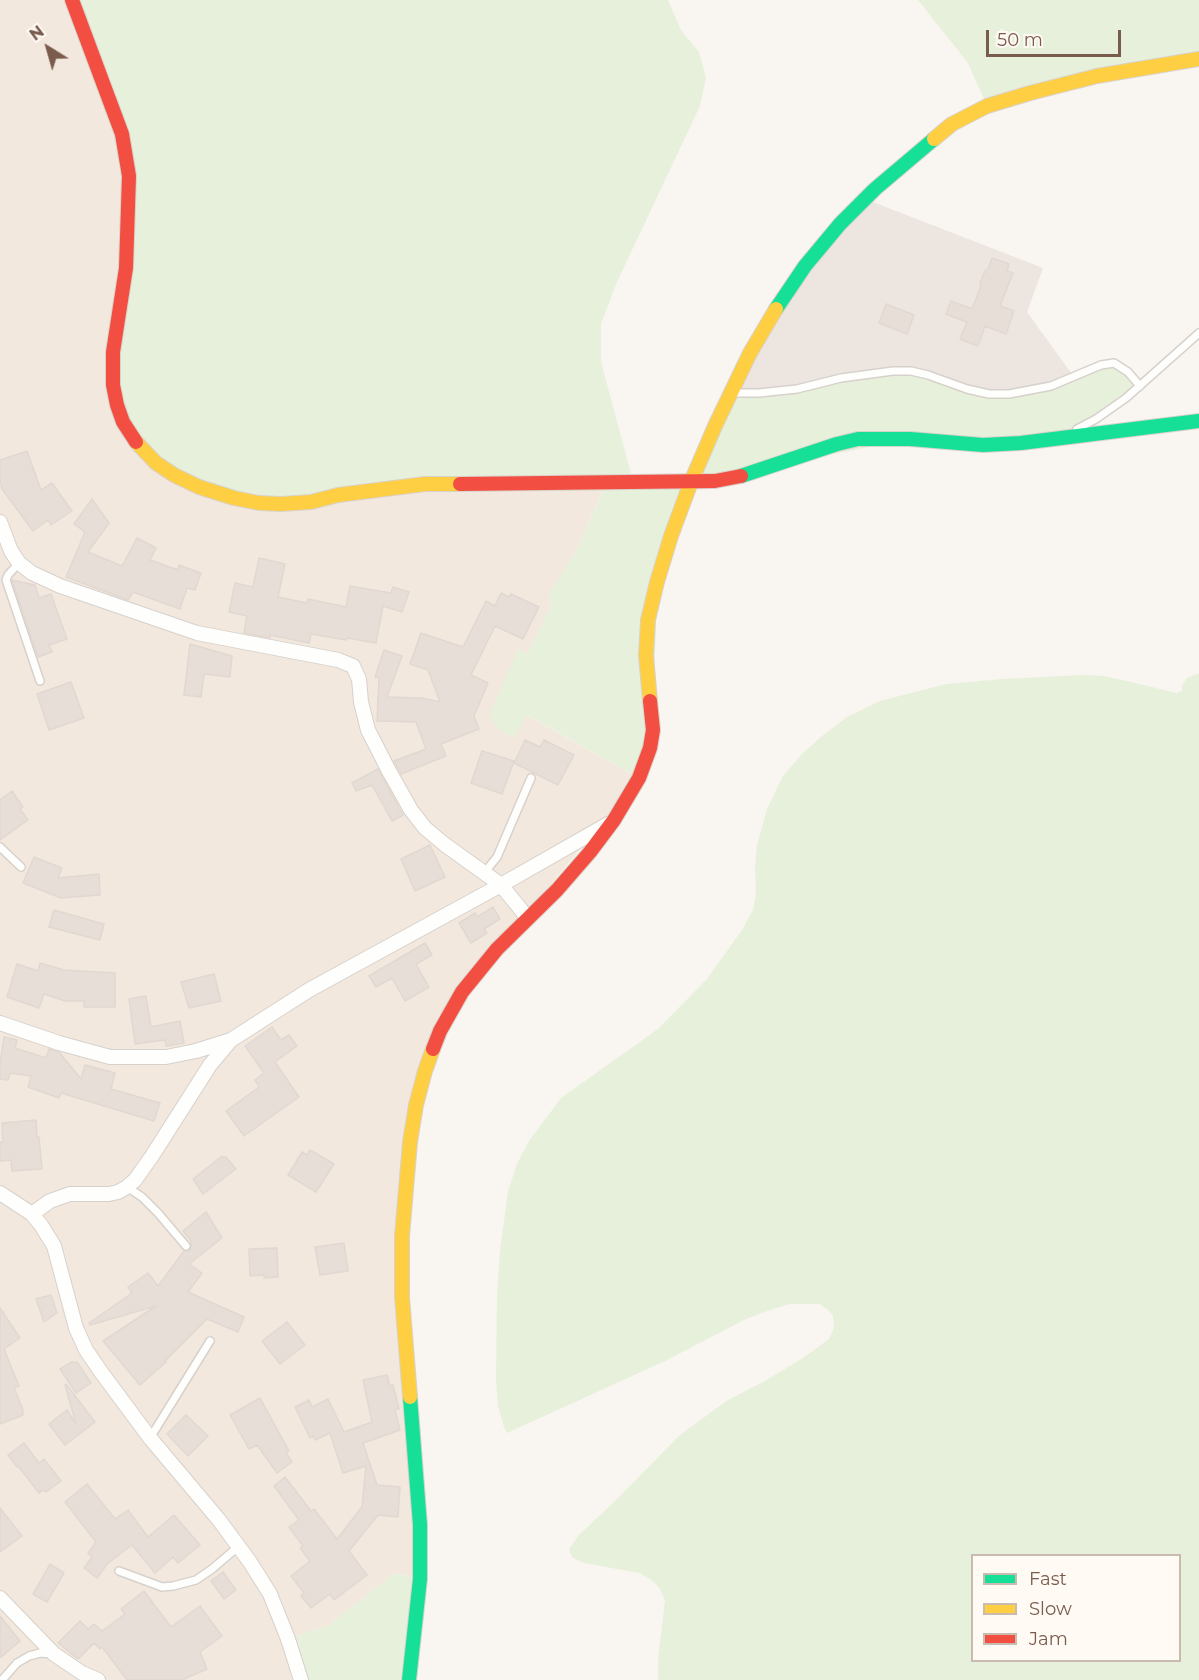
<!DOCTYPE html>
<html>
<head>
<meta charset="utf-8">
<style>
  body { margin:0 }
  #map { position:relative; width:1199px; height:1680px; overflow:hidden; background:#f9f5f0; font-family:Montserrat,sans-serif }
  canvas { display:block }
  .legend { position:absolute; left:971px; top:1554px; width:210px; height:108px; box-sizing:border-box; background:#fffaf3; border:2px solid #cabbb1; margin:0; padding:8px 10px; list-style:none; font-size:18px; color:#7a5c4d }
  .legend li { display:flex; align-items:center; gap:12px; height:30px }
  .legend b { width:30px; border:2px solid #cabbb1 }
  .north { position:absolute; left:18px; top:18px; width:60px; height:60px; -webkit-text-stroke:4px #fffaf3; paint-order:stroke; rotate:323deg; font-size:16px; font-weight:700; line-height:24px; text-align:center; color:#7a5c4d }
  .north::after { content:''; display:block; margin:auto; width:21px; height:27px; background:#7a5c4d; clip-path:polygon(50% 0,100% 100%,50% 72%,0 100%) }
  .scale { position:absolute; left:986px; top:30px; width:135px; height:27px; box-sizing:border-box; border:3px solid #7a5c4d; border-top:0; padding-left:8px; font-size:18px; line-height:21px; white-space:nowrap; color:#7a5c4d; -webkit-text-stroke:4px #fffaf3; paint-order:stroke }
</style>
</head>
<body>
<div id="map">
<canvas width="1199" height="1680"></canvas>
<ul class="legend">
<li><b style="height:8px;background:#16e098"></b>Fast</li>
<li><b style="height:8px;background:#ffcf43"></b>Slow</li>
<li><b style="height:8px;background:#f24e42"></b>Jam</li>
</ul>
<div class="north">N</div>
<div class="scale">50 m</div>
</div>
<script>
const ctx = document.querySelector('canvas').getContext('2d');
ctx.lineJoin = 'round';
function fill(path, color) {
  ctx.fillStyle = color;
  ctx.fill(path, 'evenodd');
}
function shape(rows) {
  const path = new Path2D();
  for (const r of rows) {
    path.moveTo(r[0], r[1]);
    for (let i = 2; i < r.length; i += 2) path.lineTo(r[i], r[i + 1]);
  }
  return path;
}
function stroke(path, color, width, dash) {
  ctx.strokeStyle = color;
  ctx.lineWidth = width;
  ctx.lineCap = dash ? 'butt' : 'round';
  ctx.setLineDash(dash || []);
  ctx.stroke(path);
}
fill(shape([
  [0,0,72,0,338,495,607,481,576,551,550,594,552,603,528,654,518,649,526,715,639,778,497,949,425,1071,402,1236,420,1579,395,1573,329,1625,288,1639,301,1680,0,1680]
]), '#f2e8de');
fill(shape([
  [865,199,1043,268,1027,312,1074,377,1028,391,797,389,731,392,750,353]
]), '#ede5e0');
fill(shape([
  [72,0,668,0,681,30,699,52,706,78,700,106,617,282,601,324,601,362,633,481,691,482,731,392,759,393,841,378,911,371,989,394,1028,391,1114,363,1140,386,1062,438,910,439,691,482,657,582,653,730,639,778,527,715,514,738,496,728,490,714,518,649,528,653,552,603,549,594,576,551,607,482,512,482,281,504,174,475,117,405,129,176],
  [918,0,1199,0,1199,59,987,106,968,63],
  [1197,674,1199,674,1199,1680,658,1680,658,1659,665,1600,659,1587,650,1579,640,1573,584,1563,572,1557,569,1549,579,1535,613,1503,681,1434,728,1400,765,1381,803,1358,829,1339,834,1328,833,1316,828,1310,820,1304,790,1304,770,1310,746,1319,665,1361,507,1433,504,1427,498,1406,496,1379,497,1297,500,1251,508,1191,517,1164,529,1141,561,1098,658,1029,707,979,742,930,753,910,756,893,755,867,757,845,767,809,783,776,802,754,822,736,847,717,880,701,946,684,1002,679,1084,675,1105,676,1177,693,1182,691,1182,685,1187,678],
  [972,1556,1180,1556,1180,1660,972,1660],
  [395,1573,420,1579,409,1680,301,1680,288,1639,329,1625]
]), '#e7f0db');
const building = shape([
  [992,258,1009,264,1007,271,1013,273,1000,306,1014,311,1006,334,985,326,978,346,960,339,967,322,946,314,951,301,972,309,981,286,980,283,985,271,988,269,992,258],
  [886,304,914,315,907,334,879,323,886,304],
  [27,451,41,490,52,483,72,511,51,525,48,520,33,531,2,489,0,482,0,460,27,451],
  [92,499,109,523,88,552,122,566,137,538,156,548,150,560,178,570,179,565,201,573,195,590,187,588,180,609,133,592,128,600,66,577,85,532,74,524,92,499],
  [259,558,285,564,278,597,307,603,308,599,346,607,350,586,391,593,393,587,409,592,402,612,383,606,376,643,347,638,346,640,311,634,309,643,270,635,270,638,244,633,247,616,229,612,235,583,253,587,259,558],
  [12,580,35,585,39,598,51,594,67,639,49,645,52,652,38,657,12,580],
  [501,593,509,597,511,594,539,607,523,639,495,626,471,675,488,683,474,716,479,729,441,744,446,756,401,774,394,761,426,749,416,722,377,721,379,678,375,677,384,650,402,656,387,697,421,698,440,702,428,670,410,664,421,633,463,647,486,601,495,606,501,593],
  [190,644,232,656,230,677,204,674,201,697,184,695,190,644],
  [71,682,84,718,49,730,37,694,71,682],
  [525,740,540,747,544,740,574,755,558,785,514,763,525,740],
  [482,751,514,761,502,794,471,783,482,751],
  [378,769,403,815,392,821,372,785,356,791,352,783,378,769],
  [12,791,23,807,20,809,28,820,0,840,0,800,12,791],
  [430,845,445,877,415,891,401,859,430,845],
  [34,857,62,868,58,878,99,874,100,895,61,898,23,883,34,857],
  [493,907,500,919,484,929,487,933,471,943,459,923,475,913,477,917,493,907],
  [54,910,104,924,100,940,49,927,54,910],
  [425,943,432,955,416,964,429,987,405,1001,392,978,376,987,369,976,425,943],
  [40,963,64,970,115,973,115,1007,84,1007,84,1001,65,1001,44,994,39,1008,7,997,17,964,38,971,40,963],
  [214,974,221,1001,189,1008,181,982,214,974],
  [146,996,151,1027,180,1021,184,1043,166,1046,165,1040,135,1044,129,999,146,996],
  [272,1027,281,1040,289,1035,297,1046,275,1062,299,1097,244,1136,226,1111,259,1087,255,1080,264,1073,245,1046,272,1027],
  [4,1037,17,1040,15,1048,46,1058,49,1049,60,1053,81,1079,85,1065,115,1073,111,1089,160,1103,154,1121,61,1093,59,1098,28,1087,31,1076,10,1073,8,1080,0,1079,0,1063,4,1037],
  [36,1120,37,1138,39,1137,42,1169,12,1171,11,1160,0,1161,0,1142,3,1142,2,1123,36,1120],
  [310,1150,334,1164,316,1192,288,1175,302,1152,307,1155,310,1150],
  [221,1157,226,1157,236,1169,203,1194,193,1179,221,1157],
  [206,1212,222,1238,189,1264,202,1273,188,1292,244,1317,238,1332,207,1319,165,1361,166,1362,140,1385,103,1341,156,1306,90,1325,89,1323,132,1293,128,1287,148,1273,158,1286,184,1251,188,1251,191,1248,191,1241,183,1231,206,1212],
  [344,1243,348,1271,320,1275,315,1247,344,1243],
  [277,1248,278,1277,264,1278,264,1275,250,1276,249,1249,277,1248],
  [51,1295,57,1313,44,1322,36,1299,51,1295],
  [0,1308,20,1338,4,1349,19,1386,14,1388,23,1410,23,1415,0,1424,0,1308],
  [287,1322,305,1345,280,1364,262,1341,287,1322],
  [72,1362,77,1362,91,1383,76,1393,60,1369,72,1362],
  [387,1375,390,1386,393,1385,399,1409,395,1410,400,1430,363,1443,377,1485,400,1487,398,1517,378,1515,349,1551,367,1575,334,1600,330,1594,311,1608,301,1596,304,1593,291,1576,310,1561,300,1548,303,1546,289,1527,299,1520,274,1486,285,1477,311,1511,314,1509,337,1539,362,1507,366,1466,343,1473,330,1433,315,1440,313,1436,310,1438,295,1407,309,1400,312,1407,328,1399,344,1432,372,1422,363,1380,387,1375],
  [66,1384,95,1422,65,1445,49,1424,67,1410,76,1424,65,1385,66,1384],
  [260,1398,289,1451,286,1453,292,1462,277,1473,257,1445,249,1449,230,1415,260,1398],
  [186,1415,208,1436,188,1456,167,1434,186,1415],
  [24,1443,39,1463,44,1459,61,1481,46,1492,44,1490,39,1493,18,1466,17,1467,8,1455,24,1443],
  [87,1484,115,1519,128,1510,148,1537,174,1515,200,1545,178,1563,173,1557,155,1573,132,1545,108,1563,97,1578,84,1568,92,1557,88,1553,96,1542,65,1502,87,1484],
  [0,1508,22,1536,0,1552,0,1508],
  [50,1564,64,1573,47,1602,33,1594,50,1564],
  [223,1572,236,1590,224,1599,211,1581,223,1572],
  [144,1591,171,1627,200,1606,222,1636,200,1652,207,1669,182,1680,127,1680,102,1647,100,1649,94,1643,78,1659,58,1643,80,1621,88,1629,94,1624,102,1631,125,1614,121,1609,144,1591],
  [0,1616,20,1641,0,1658,0,1616]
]);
fill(building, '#e6ded7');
stroke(building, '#e2d8d2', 1.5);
const lane = shape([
  [733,393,759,393,797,389,841,378,893,371,911,371,928,375,967,389,989,394,1009,394,1051,386,1101,365,1114,363,1128,372,1140,386],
  [1077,429,1096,419,1126,398,1199,333],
  [19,563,8,575,6,580,40,681],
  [0,847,21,867],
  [484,873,497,857,531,778],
  [127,1187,142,1197,158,1213,186,1246],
  [150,1438,210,1341],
  [119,1571,162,1587,173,1586,196,1580,212,1569,239,1546],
  [2,1680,17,1663,29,1656,40,1653,53,1654]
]);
const street = shape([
  [0,522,11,551,19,563,32,573,60,586,197,633,338,660,353,666,359,679,361,702,368,730,389,771,411,810,425,828,444,844,501,885,527,917],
  [0,1023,59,1043,110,1057,166,1057,196,1051,231,1040,309,990,501,885,608,824],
  [0,1193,32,1214,41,1225,54,1246,76,1328,86,1350,101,1372,150,1438,219,1520,250,1562,270,1594,288,1639,301,1680],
  [32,1214,50,1201,70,1194,109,1194,118,1192,127,1187,135,1180,152,1156,210,1065,231,1040],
  [0,1598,54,1654,82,1673,98,1680]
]);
const fast = shape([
  [776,309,805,266,840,224,875,189,934,139],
  [741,476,837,444,858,439,910,439,983,445,1021,443,1199,421],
  [409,1680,420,1579,420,1525,410,1397]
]);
const slow = shape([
  [934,139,952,124,987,106,1030,93,1097,76,1199,59],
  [136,442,156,463,174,475,199,487,234,498,259,503,281,504,311,502,338,495,425,484,460,484],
  [650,701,646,655,648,620,657,582,671,536,691,482,715,426,750,353,776,309],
  [410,1397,402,1297,402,1236,410,1142,416,1105,425,1071,433,1049]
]);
const jam = shape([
  [72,0,122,134,129,176,126,268,113,352,113,385,117,405,123,422,136,442],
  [460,484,715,481,741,476],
  [433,1049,440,1031,462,992,497,949,557,890,590,852,614,820,639,778,650,748,653,730,650,701]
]);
stroke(lane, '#d7d1cb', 10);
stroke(street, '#d7d1cb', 16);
stroke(fast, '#d9d2cb', 16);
stroke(slow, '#d9d2cb', 16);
stroke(jam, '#d9d2cb', 16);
stroke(lane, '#fefefd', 7);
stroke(street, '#fefefd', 14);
stroke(fast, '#16e098', 14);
stroke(slow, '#ffcf43', 14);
stroke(jam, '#f24e42', 14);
</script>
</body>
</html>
